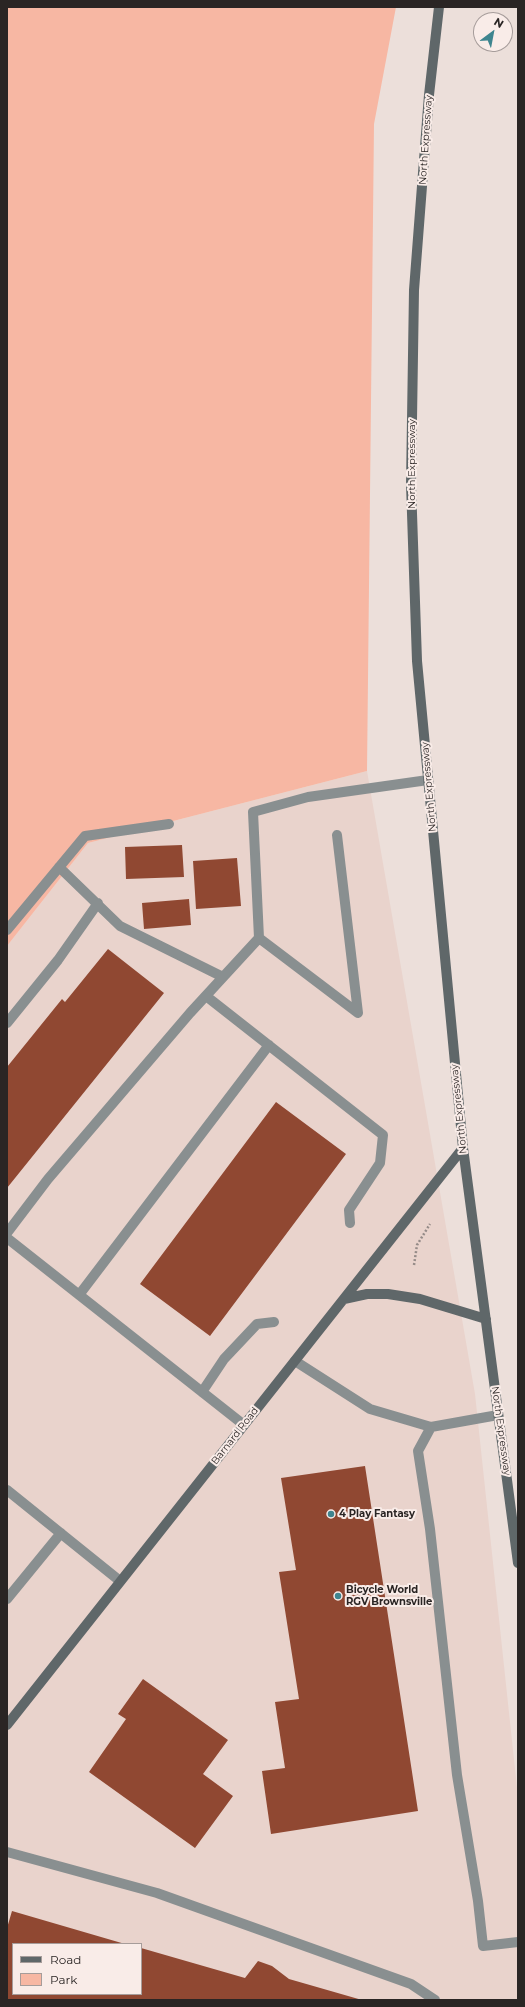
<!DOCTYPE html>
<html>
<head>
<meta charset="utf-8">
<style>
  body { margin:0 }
  #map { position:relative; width:525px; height:2007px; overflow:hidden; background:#ecdfda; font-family:Montserrat,sans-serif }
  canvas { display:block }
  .frame { position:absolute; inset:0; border:8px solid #2a2524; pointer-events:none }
  .legend { position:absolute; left:12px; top:1943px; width:130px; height:52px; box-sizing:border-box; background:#f9ece8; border:1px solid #a69c9a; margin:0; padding:5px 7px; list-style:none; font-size:12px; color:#2a2524 }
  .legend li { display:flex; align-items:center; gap:8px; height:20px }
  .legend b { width:20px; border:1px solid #a69c9a }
  .north { position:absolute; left:473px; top:12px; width:40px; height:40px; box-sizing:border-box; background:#f9ece8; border:1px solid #a69c9a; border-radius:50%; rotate:32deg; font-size:11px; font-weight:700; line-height:16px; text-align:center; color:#2a2524 }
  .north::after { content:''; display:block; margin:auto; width:14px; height:18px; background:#3f858f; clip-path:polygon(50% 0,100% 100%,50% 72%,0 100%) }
</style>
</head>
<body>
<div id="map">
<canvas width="525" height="2007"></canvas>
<div class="frame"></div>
<ul class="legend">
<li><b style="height:5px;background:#5f6769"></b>Road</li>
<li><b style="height:11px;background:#f7b7a3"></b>Park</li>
</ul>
<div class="north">N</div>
</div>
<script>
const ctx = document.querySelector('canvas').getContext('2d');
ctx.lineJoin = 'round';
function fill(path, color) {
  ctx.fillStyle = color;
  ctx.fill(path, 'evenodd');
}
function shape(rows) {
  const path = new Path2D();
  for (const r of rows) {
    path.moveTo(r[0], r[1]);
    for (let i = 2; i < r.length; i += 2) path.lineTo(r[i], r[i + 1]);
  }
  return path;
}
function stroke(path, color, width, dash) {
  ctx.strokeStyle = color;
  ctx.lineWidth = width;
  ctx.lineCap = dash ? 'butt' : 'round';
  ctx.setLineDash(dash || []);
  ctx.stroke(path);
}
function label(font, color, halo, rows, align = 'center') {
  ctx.font = font + ' Montserrat,sans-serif';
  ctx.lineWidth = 4;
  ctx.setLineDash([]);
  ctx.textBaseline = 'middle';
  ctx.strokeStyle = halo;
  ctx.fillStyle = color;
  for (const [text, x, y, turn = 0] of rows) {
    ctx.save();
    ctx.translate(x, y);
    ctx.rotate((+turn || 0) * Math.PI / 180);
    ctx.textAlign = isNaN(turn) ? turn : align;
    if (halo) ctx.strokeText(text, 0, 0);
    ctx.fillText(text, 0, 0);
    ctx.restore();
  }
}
fill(shape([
  [367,771,475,1394,518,1797,518,2000,7,2000,7,946,88,843],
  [13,1944,141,1944,141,1994,13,1994]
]), '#e9d3cc');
fill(shape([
  [7,7,396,7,374,124,367,771,88,843,7,946]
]), '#f7b7a3');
fill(shape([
  [182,845,184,877,126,879,125,847],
  [237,858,241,906,196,909,193,861],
  [189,899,191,925,144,929,142,903],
  [108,949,164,993,7,1188,7,1067,62,999,65,1002],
  [276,1102,346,1154,210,1336,140,1284],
  [365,1466,418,1811,271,1834,262,1771,285,1768,275,1702,299,1699,279,1572,296,1570,281,1478],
  [143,1679,228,1740,203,1774,233,1796,195,1848,89,1772,126,1719,118,1714],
  [12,1911,125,1944,13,1944,13,1994,141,1994,141,1948,245,1978,258,1961,272,1966,289,1979,362,2000,7,2000,7,1928]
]), '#904832');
stroke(shape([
  [414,1265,417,1245,430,1224]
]), '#958b88', 2.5, [2, 2]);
stroke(shape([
  [337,835,358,1013,259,938,253,812,308,797,428,780],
  [59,867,120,926,223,977],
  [7,930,85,836,169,824],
  [206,996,383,1135,380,1163,349,1210,350,1223],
  [7,1023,58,960,98,903],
  [7,1233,48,1179,190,1013,259,938],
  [7,1238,244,1425],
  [79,1295,269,1045],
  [202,1392,224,1359,257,1324,274,1322],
  [7,1490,120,1581],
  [7,1599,61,1533],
  [7,1852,157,1893,411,1984,435,2000]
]), '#898f90', 10);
stroke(shape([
  [295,1361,370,1409,431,1427,498,1415],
  [431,1427,418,1451,430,1529,457,1775,478,1901,483,1946,518,1942]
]), '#898f90', 10);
stroke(shape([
  [439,7,429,95,414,290,411,484,417,661,463,1148,518,1563],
  [344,1299,367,1294,388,1294,420,1299,486,1319],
  [7,1725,463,1148]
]), '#5f6769', 10);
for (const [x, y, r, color] of [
  [331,1514,4,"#3f858f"],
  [338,1596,4,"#3f858f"]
]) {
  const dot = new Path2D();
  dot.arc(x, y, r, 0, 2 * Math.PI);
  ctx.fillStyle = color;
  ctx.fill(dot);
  stroke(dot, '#f9ece8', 1.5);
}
label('10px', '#2a2524', '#f9ece8', [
  ["North Expressway",426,140,-86],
  ["North Expressway",412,464,-90],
  ["North Expressway",429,787,-95],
  ["North Expressway",459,1109,-96],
  ["North Expressway",501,1431,82],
  ["Barnard Road",235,1436,-52]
]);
label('bold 10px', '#2a2524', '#f9ece8', [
  ["4 Play Fantasy",339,1514],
  ["Bicycle World",346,1590],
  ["RGV Brownsville",346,1602]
], 'left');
</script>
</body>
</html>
